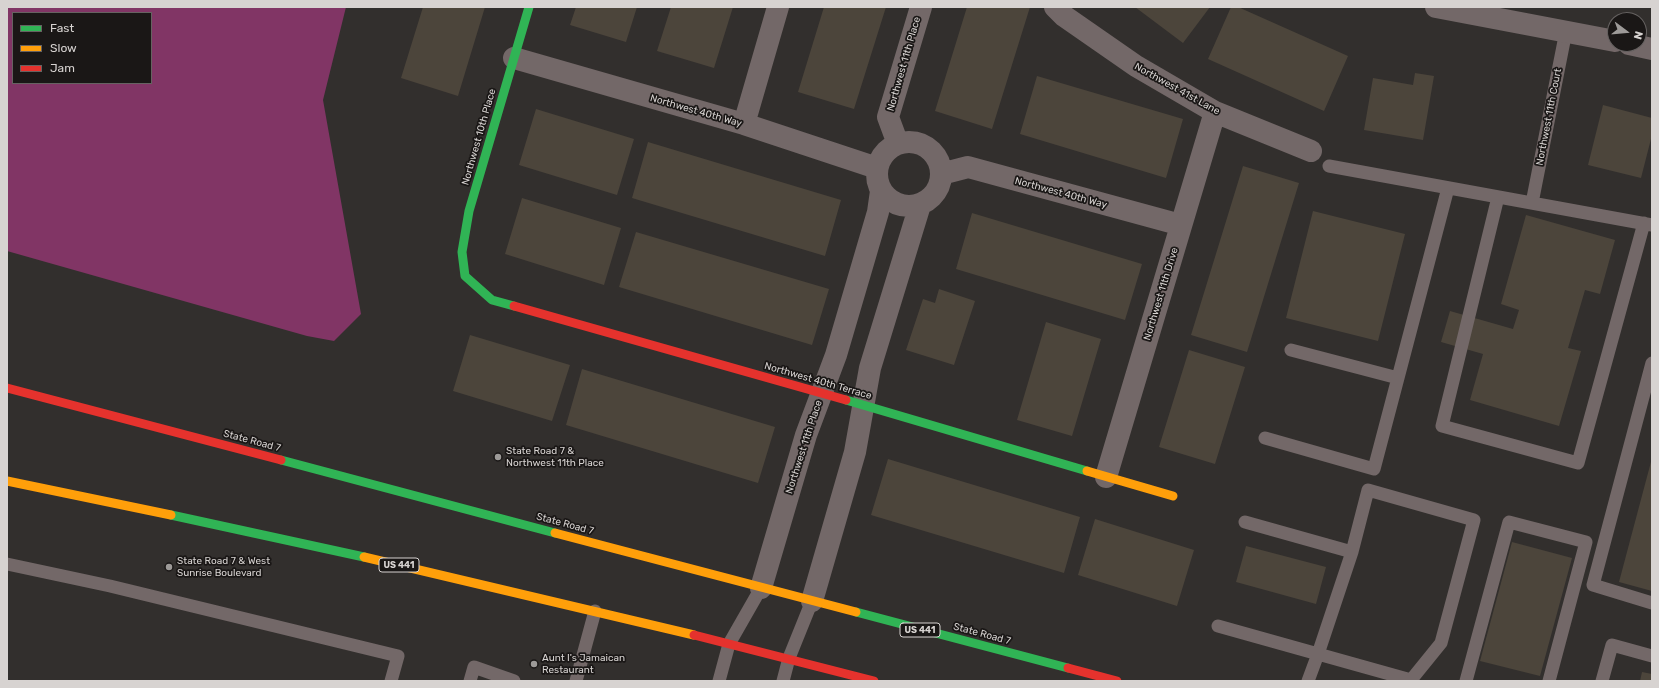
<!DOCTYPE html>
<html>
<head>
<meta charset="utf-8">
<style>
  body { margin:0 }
  #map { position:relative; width:1659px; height:688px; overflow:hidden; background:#322f2d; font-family:Rubik,sans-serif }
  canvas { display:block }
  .frame { position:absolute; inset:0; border:8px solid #d7d3d1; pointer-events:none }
  .legend { position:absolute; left:12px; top:12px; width:140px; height:72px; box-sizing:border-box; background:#1a1716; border:1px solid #666261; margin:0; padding:5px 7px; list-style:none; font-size:12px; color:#d7d3d1 }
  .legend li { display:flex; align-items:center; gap:8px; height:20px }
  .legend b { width:20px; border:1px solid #666261 }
  .north { position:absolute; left:1607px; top:12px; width:40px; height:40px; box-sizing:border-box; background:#1a1716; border:1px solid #666261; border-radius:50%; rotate:106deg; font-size:11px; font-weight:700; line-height:16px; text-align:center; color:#d7d3d1 }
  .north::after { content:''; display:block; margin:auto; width:14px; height:18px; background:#9d9a98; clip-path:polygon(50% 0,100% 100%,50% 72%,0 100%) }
</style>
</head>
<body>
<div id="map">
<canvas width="1659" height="688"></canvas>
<div class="frame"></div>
<ul class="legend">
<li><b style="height:5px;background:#30b455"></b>Fast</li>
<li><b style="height:5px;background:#ff9f0a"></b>Slow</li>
<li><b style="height:5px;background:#e5322d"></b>Jam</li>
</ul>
<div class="north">N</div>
</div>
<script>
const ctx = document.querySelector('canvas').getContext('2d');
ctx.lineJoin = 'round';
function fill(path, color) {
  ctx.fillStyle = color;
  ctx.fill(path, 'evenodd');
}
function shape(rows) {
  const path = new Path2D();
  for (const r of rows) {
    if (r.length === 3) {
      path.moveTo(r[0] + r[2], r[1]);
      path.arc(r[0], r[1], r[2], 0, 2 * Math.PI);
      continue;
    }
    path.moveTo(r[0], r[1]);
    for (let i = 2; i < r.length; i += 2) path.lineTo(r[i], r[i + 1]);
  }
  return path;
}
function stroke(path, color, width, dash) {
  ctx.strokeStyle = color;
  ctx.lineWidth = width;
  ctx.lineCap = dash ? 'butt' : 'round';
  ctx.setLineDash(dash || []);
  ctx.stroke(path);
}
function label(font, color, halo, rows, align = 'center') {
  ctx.font = font + ' Rubik,sans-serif';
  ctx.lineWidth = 3.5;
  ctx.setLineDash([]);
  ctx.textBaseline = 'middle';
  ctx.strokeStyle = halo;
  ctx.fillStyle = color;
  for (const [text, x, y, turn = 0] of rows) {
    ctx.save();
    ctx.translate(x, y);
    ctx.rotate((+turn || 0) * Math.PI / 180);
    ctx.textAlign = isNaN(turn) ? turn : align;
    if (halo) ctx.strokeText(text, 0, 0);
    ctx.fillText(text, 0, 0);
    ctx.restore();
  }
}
fill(shape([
  [7,7,346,7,323,100,361,314,334,341,307,336,7,251],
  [13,13,151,13,151,83,13,83]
]), '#813565');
fill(shape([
  [423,7,485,7,458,96,401,78],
  [576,7,637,7,626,42,570,25],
  [671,7,733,7,714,68,657,51],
  [824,7,886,7,854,109,798,92],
  [967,7,1030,7,992,129,935,111],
  [1135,7,1210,7,1183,43],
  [1231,7,1238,7,1348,56,1324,111,1208,59],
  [1415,73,1434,76,1423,140,1364,130,1373,78,1413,85],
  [1037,76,1183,119,1166,178,1020,134],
  [1603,105,1652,118,1652,135,1641,178,1588,165],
  [536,109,634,139,617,195,519,165],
  [648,142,841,200,825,256,632,198],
  [1243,166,1299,183,1247,352,1191,335],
  [522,198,621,228,604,285,505,254],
  [1313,211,1405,234,1378,341,1286,318],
  [972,213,1142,264,1125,320,956,269],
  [1526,215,1615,240,1600,294,1585,290,1568,348,1581,351,1559,426,1470,400,1483,354,1441,342,1450,311,1513,329,1519,310,1501,304],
  [636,232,829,289,812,345,619,287],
  [939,289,975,301,954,365,906,350,923,299,935,303],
  [1046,322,1101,339,1072,436,1017,420],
  [470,335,570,365,552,421,453,391],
  [1189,350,1245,367,1215,464,1159,447],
  [582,369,775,427,758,483,566,425],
  [1652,458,1652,591,1619,582],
  [888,459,1080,517,1064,573,871,515],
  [1095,519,1194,550,1177,606,1078,575],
  [1512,542,1572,558,1540,676,1480,661],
  [1246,546,1326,567,1316,604,1236,582],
  [1642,672,1652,674,1652,681,1640,681]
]), '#4c453b');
stroke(shape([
  [1329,166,1652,225],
  [1498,197,1442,426,1578,463,1644,223],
  [1532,203,1566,31],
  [1291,350,1398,378],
  [1652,363,1593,585,1652,603],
  [1265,438,1374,469,1448,188],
  [1245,522,1352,552],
  [7,564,110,586,398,656,391,681],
  [1218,626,1318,654,1411,680,1441,643,1474,520,1368,490,1352,552,1318,654,1308,681],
  [470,681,474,667,514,681],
  [576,681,595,611],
  [719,681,729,644,761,588],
  [783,681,789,658,812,601],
  [1466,681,1509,522,1586,542,1549,681],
  [1602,681,1612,645,1652,656]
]), '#736868', 13);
stroke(shape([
  [1055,7,1064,16,1136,66,1215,112,1311,151],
  [1436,7,1615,41],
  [1629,44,1652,49],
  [514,58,744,124,877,168],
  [744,124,778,7],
  [909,174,32],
  [898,144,888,117,921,7],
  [941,174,968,167,1181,225],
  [1106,477,1215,112],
  [761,588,806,435,836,355,878,212,881,191],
  [812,601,855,452,870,368,920,205]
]), '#736868', 22);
stroke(shape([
  [514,306,492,300,465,276,462,252,469,211,529,7],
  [846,400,1087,471],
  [281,460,555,533],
  [171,515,364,557],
  [856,612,1068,668]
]), '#30b455', 9);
stroke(shape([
  [1087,471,1173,496],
  [7,481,171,515],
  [555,533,856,612],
  [364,557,694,635]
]), '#ff9f0a', 9);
stroke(shape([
  [514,306,846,400],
  [7,388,281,460],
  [694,635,874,681],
  [1068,668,1117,681]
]), '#e5322d', 9);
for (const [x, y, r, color] of [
  [498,457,4,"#9d9a98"],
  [169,567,4,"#9d9a98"],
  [534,664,4,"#9d9a98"]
]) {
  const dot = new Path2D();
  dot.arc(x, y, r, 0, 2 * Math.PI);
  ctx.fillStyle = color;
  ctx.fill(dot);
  stroke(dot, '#1a1716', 1.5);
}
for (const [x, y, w] of [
  [399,565,40],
  [920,630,40]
]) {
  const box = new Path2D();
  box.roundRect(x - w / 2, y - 7, w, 14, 3);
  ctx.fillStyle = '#1a1716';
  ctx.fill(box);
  stroke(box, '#d7d3d1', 1);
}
label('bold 9px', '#d7d3d1', null, [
  ["US 441",399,565],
  ["US 441",920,630]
]);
label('10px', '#d7d3d1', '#1a1716', [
  ["Northwest 11th Place",904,64,-74],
  ["Northwest 41st Lane",1177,89,29],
  ["Northwest 40th Way",696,111,16],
  ["Northwest 11th Court",1549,117,-79],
  ["Northwest 10th Place",479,137,-74],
  ["Northwest 40th Way",1061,193,15],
  ["Northwest 11th Drive",1161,294,-73],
  ["Northwest 40th Terrace",818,381,16],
  ["State Road 7",252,441,15],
  ["Northwest 11th Place",804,447,-72],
  ["State Road 7",565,524,15],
  ["State Road 7",982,634,15]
]);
label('10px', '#d7d3d1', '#1a1716', [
  ["State Road 7 &",506,451],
  ["Northwest 11th Place",506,463],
  ["State Road 7 & West",177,561],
  ["Sunrise Boulevard",177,573],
  ["Aunt I's Jamaican",542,658],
  ["Restaurant",542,670]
], 'left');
</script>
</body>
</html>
